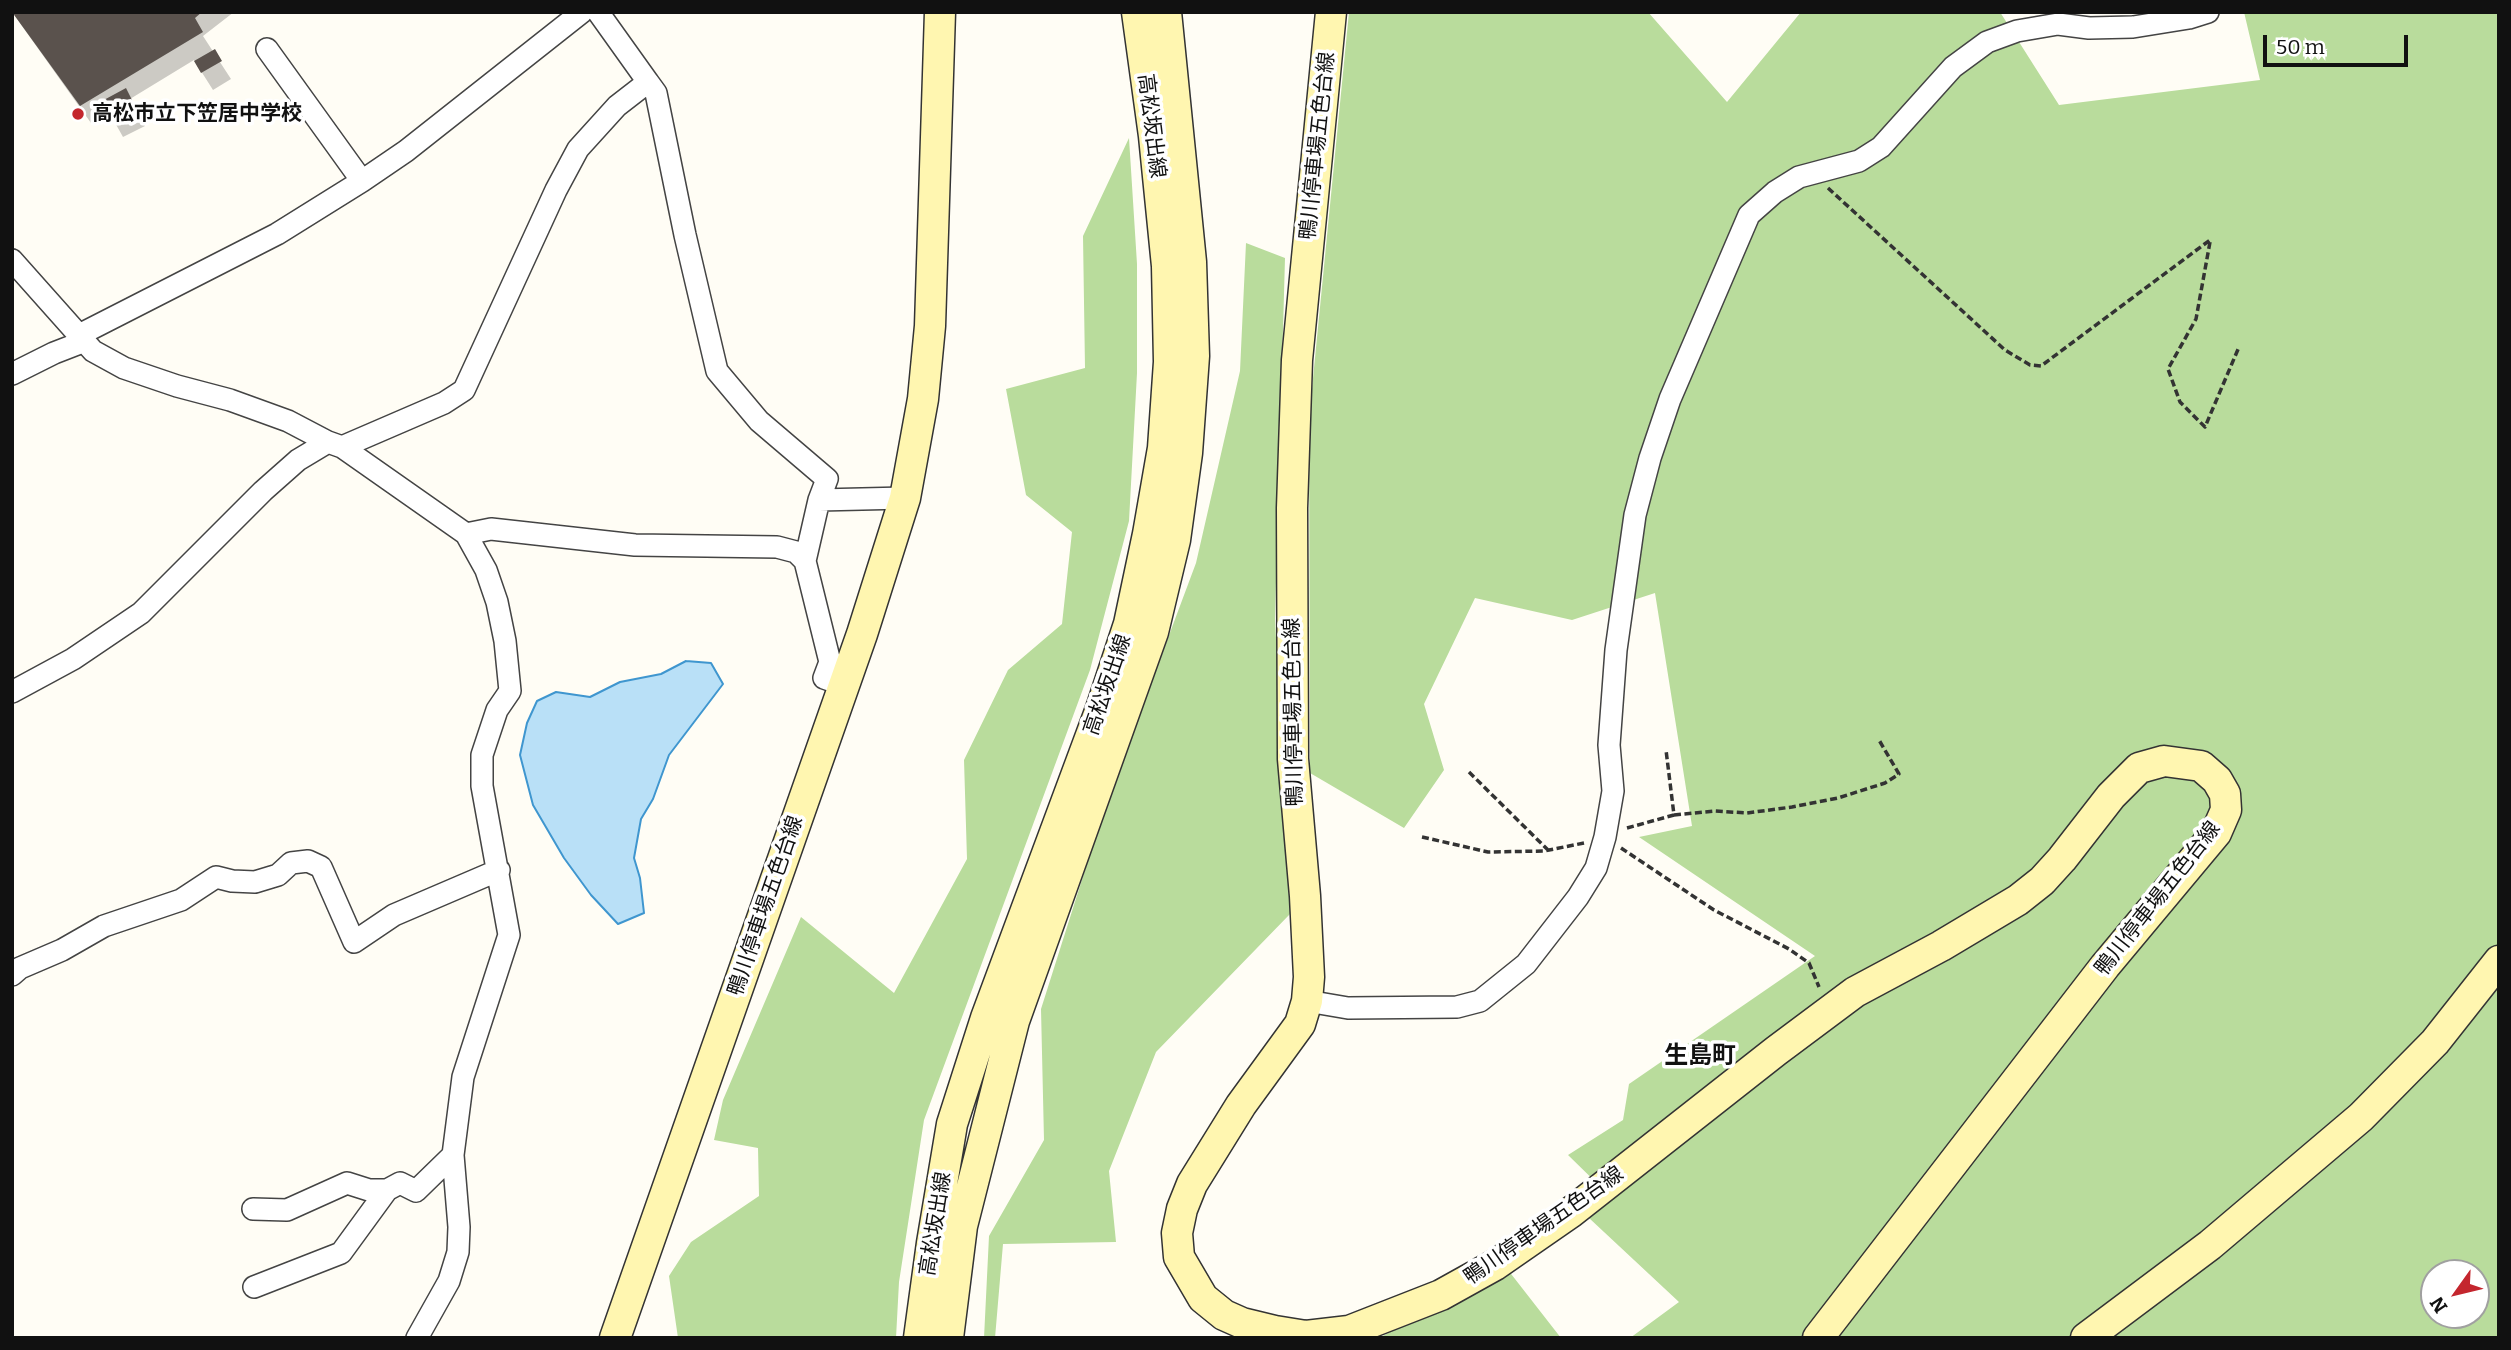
<!DOCTYPE html>
<html>
<head>
<meta charset="utf-8">
<style>
  body { margin:0 }
  #map { position:relative; width:2511px; height:1350px; overflow:hidden; background:#fffdf5; font-family:Bitter,serif }
  canvas { display:block }
  .frame { position:absolute; inset:0; border:14px solid #111; pointer-events:none }
  .north { position:absolute; left:2420px; top:1259px; width:70px; height:70px; box-sizing:border-box; background:#fff; border:2px solid #a0a0a0; border-radius:50%; rotate:236deg; font-size:19px; font-weight:700; line-height:28px; text-align:center; color:#111 }
  .north::after { content:''; display:block; margin:auto; width:24px; height:32px; background:#c4262e; clip-path:polygon(50% 0,100% 100%,50% 72%,0 100%) }
  .scale { position:absolute; left:2263px; top:35px; width:145px; height:32px; box-sizing:border-box; border:4px solid #111; border-top:0; padding-left:9px; font-size:21px; line-height:24px; white-space:nowrap; color:#111; -webkit-text-stroke:5px #fff; paint-order:stroke }
</style>
</head>
<body>
<div id="map">
<canvas width="2511" height="1350"></canvas>
<div class="frame"></div>
<div class="north">N</div>
<div class="scale">50 m</div>
</div>
<script>
const ctx = document.querySelector('canvas').getContext('2d');
ctx.lineJoin = 'round';
function fill(path, color) {
  ctx.fillStyle = color;
  ctx.fill(path, 'evenodd');
}
function shape(rows) {
  const path = new Path2D();
  for (const r of rows) {
    path.moveTo(r[0], r[1]);
    for (let i = 2; i < r.length; i += 2) path.lineTo(r[i], r[i + 1]);
  }
  return path;
}
function stroke(path, color, width, dash) {
  ctx.strokeStyle = color;
  ctx.lineWidth = width;
  ctx.lineCap = dash ? 'butt' : 'round';
  ctx.setLineDash(dash || []);
  ctx.stroke(path);
}
function label(font, color, halo, rows, align = 'center') {
  ctx.font = font + ' Bitter,"Noto Sans JP",serif';
  ctx.lineWidth = 7;
  ctx.setLineDash([]);
  ctx.textBaseline = 'middle';
  ctx.strokeStyle = halo;
  ctx.fillStyle = color;
  for (const [text, x, y, turn = 0] of rows) {
    ctx.save();
    ctx.translate(x, y);
    ctx.rotate((+turn || 0) * Math.PI / 180);
    ctx.textAlign = isNaN(turn) ? turn : align;
    if (halo) ctx.strokeText(text, 0, 0);
    ctx.fillText(text, 0, 0);
    ctx.restore();
  }
}
fill(shape([
  [1349,12,1648,12,1727,102,1801,12,2000,12,2059,105,2260,80,2244,12,2499,12,2499,1338,1630,1338,1679,1302,1589,1218,1612,1198,1568,1155,1623,1120,1629,1084,1815,956,1639,837,1692,826,1655,593,1572,620,1475,598,1424,704,1444,770,1404,828,1310,773,1309,419],
  [2434,1273,2476,1273,2476,1315,2434,1315],
  [1129,138,1137,264,1137,373,1129,521,1090,670,924,1120,899,1282,896,1338,678,1338,669,1276,691,1242,759,1196,758,1148,714,1140,723,1100,801,917,894,993,967,859,964,760,1008,670,1062,624,1072,532,1026,495,1006,389,1085,368,1083,236],
  [1246,243,1285,258,1275,618,1290,914,1156,1052,1109,1171,1116,1242,1003,1244,995,1338,984,1338,989,1236,1044,1140,1041,1009,1106,804,1196,563,1240,371],
  [1508,1270,1561,1338,1379,1338]
]), '#b9dc9c');
const water = shape([
  [686,661,711,663,723,684,669,755,653,799,641,819,634,858,640,878,644,913,618,924,591,895,564,858,533,805,520,755,527,723,537,701,556,692,590,697,620,682,661,674,686,661]
]);
fill(water, '#b9e0f7');
stroke(water, '#3f96cf', 2);
fill(shape([
  [12,12,234,12,203,36,231,79,213,90,194,60,130,99,145,126,123,137,109,112,91,123]
]), '#0003');
fill(shape([
  [12,12,202,12,195,18,203,32,80,106],
  [215,49,222,61,201,73,194,61],
  [126,88,136,108,112,120,102,101]
]), '#5a524d');
const minor = shape([
  [267,49,362,181],
  [648,82,656,93,685,235,717,371,759,421,827,479,819,500,805,561],
  [12,260,93,351,124,368,177,386,230,400,288,421,328,442],
  [79,335,277,234,362,181,406,151,582,12],
  [12,374,54,353,85,341],
  [342,447,444,403,464,390,556,190,578,149,617,106,648,82,598,12],
  [819,500,905,498],
  [12,692,73,659,141,613,263,491,298,460,328,442,342,447,466,534],
  [12,975,20,968,62,950,104,926,181,900,216,877,232,881,255,882,278,875,291,863,308,861,321,867,354,942,394,915,499,870],
  [1307,1001,1348,1008,1457,1007,1480,1001,1526,964,1578,897,1596,868,1605,837,1613,791,1609,745,1616,650,1635,515,1650,458,1670,399,1749,215,1775,192,1799,177,1859,161,1881,147,1953,67,1987,42,2017,31,2058,24,2089,28,2133,27,2189,18,2208,12],
  [253,1209,287,1210,347,1183,369,1190,387,1190,400,1183,416,1191,453,1155],
  [254,1287,341,1253,387,1190],
  [417,1338,449,1281,458,1252,459,1227,453,1155,463,1077,509,935,482,786,482,755,497,710,510,691,505,641,497,602,486,570,466,534,491,529,635,545,777,547,796,552,805,561,830,662,824,678,844,685]
]);
const secondary = shape([
  [1331,12,1297,360,1292,508,1293,759,1305,896,1309,977,1307,1001,1300,1024,1241,1105,1192,1184,1182,1209,1177,1233,1179,1257,1203,1298,1224,1315,1242,1323,1275,1331,1306,1336,1349,1331,1441,1295,1495,1265,1570,1213,1776,1051,1855,992,1941,946,2018,900,2042,881,2062,859,2111,796,2139,768,2164,761,2201,766,2217,780,2225,794,2226,810,2216,833,2105,966,1818,1338],
  [615,1338,862,634,905,498,923,399,930,326,940,12],
  [919,1338,932,1243,952,1124,986,1018,1102,706,1129,624,1148,534,1163,448,1169,362,1167,266,1154,136,1137,12],
  [948,1338,962,1226,1014,1021,1153,632,1175,540,1187,453,1194,356,1191,262,1166,12],
  [2086,1338,2210,1245,2361,1117,2435,1042,2499,961]
]);
stroke(minor, '#444', 24);
stroke(secondary, '#333', 33);
stroke(shape([
  [1828,188,2005,350,2030,365,2041,366,2210,240],
  [2210,242,2196,319,2168,369,2180,402,2205,427,2239,347],
  [1469,772,1548,850],
  [1674,815,1715,811,1747,813,1792,807,1838,798,1885,783,1899,774,1879,740],
  [1627,828,1674,815,1666,750],
  [1422,837,1488,852,1544,851,1584,843],
  [1621,848,1714,910,1789,949,1809,963,1819,987]
]), '#333', 3.5, [7, 3.5]);
stroke(minor, '#fff', 21);
stroke(secondary, '#fff6b0', 30);
for (const [x, y, r, color] of [
  [78,114,7,"#c4262e"]
]) {
  const dot = new Path2D();
  dot.arc(x, y, r, 0, 2 * Math.PI);
  ctx.fillStyle = color;
  ctx.fill(dot);
  stroke(dot, '#fff', 2.5);
}
label('bold 21px', '#111', '#fff', [
  ["高松市立下笠居中学校",92,114]
], 'left');
label('21px', '#111', '#fff', [
  ["高松坂出線",1151,126,83],
  ["鴨川停車場五色台線",1318,146,-84],
  ["高松坂出線",1108,685,-71],
  ["鴨川停車場五色台線",1294,712,-91],
  ["鴨川停車場五色台線",2158,899,-52],
  ["鴨川停車場五色台線",766,906,-71],
  ["高松坂出線",936,1224,-81],
  ["鴨川停車場五色台線",1544,1226,-35]
]);
label('bold 24px', '#111', '#fff', [
  ["生島町",1700,1056]
]);
</script>
</body>
</html>
